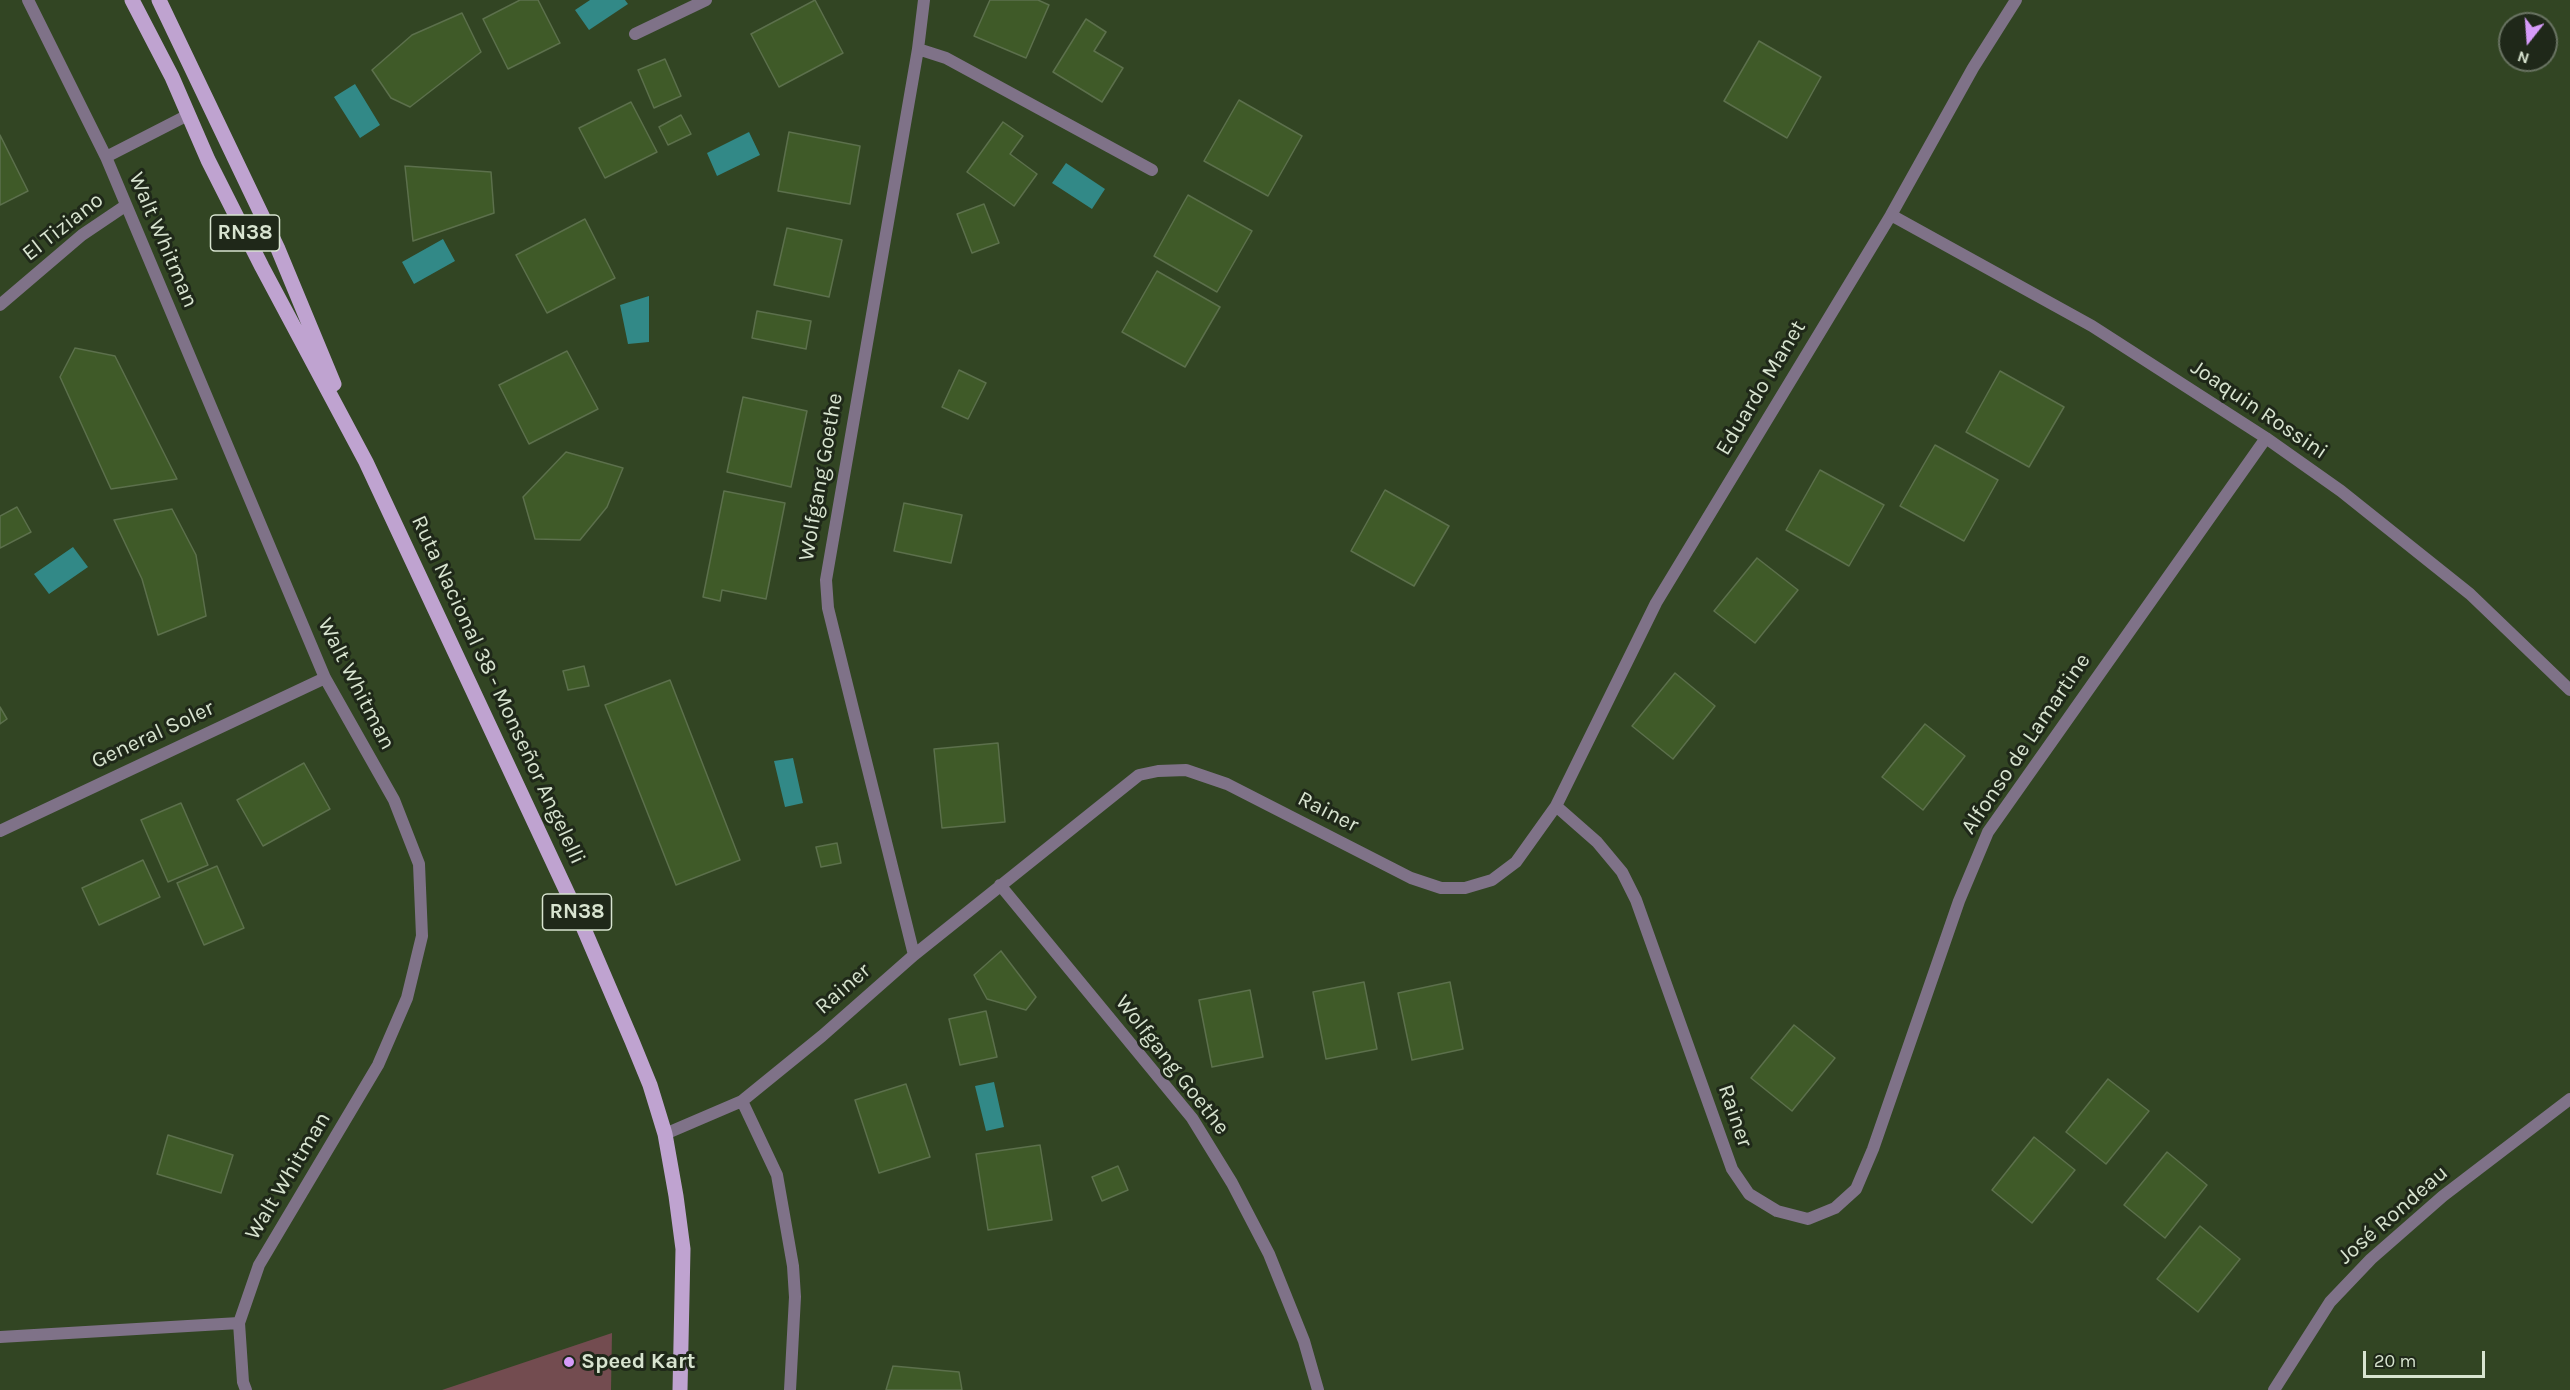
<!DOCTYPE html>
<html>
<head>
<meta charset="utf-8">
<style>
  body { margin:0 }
  #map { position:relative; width:2570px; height:1390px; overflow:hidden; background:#324523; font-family:Karla,sans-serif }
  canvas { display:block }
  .north { position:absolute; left:2498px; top:12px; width:60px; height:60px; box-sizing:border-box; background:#1f2819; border:2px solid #697362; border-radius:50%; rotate:197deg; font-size:16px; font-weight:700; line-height:24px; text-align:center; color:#d8e4d0 }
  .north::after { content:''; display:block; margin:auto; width:21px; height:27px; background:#d69bf9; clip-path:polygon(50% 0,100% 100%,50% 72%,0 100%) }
  .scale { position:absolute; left:2363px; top:1351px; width:122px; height:27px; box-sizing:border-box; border:3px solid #d8e4d0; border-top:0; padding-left:8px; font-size:18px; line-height:21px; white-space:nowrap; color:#d8e4d0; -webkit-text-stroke:4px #1f2819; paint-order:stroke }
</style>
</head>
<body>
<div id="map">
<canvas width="2570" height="1390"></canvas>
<div class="north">N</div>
<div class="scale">20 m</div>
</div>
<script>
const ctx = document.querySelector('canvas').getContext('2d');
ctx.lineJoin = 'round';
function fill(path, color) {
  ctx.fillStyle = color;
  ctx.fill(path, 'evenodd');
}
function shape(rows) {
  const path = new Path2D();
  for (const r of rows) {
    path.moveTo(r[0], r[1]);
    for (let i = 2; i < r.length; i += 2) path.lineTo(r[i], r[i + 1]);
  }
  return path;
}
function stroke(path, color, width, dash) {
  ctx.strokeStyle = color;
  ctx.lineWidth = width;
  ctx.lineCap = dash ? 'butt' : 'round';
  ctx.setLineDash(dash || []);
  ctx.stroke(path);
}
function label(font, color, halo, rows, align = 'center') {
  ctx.font = font + ' Karla,sans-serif';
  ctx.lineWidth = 6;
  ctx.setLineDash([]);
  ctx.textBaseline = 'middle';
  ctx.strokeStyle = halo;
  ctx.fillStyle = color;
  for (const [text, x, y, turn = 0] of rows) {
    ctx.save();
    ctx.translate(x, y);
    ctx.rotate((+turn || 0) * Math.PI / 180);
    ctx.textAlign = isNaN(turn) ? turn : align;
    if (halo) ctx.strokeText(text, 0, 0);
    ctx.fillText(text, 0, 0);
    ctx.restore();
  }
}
fill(shape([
  [612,1333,611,1390,442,1390]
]), '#734c50');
fill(shape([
  [590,0,625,0,628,4,589,30,575,10],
  [355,84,380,125,360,138,334,97],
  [749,132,760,155,717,176,707,153],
  [1066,163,1105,189,1092,209,1052,183],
  [443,239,455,261,414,284,402,262],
  [649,296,649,342,628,344,620,305],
  [73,547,88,567,49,594,34,574],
  [793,758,803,803,785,807,774,761],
  [994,1082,1004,1127,986,1131,975,1086]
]), '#328987');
const building = shape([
  [520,0,538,0,560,43,508,69,483,19,520,0],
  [815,0,843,53,779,87,751,34,815,0],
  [990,0,1038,0,1049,5,1026,58,974,36,990,0],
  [462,13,481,52,410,107,391,98,372,70,412,35,462,13],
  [1086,19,1106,32,1094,51,1123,68,1102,102,1053,72,1086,19],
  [1759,41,1821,77,1787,138,1724,101,1759,41],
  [665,59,681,96,654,108,638,70,665,59],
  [1239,100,1302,136,1268,196,1204,161,1239,100],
  [631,102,657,152,605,178,579,128,631,102],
  [681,115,691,134,668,145,659,127,681,115],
  [1003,122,1023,136,1010,154,1037,174,1014,206,967,172,1003,122],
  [789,132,860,146,850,204,778,191,789,132],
  [0,135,28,191,0,205,0,135],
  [405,166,491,172,494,213,413,241,405,166],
  [1188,195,1252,231,1217,292,1154,256,1188,195],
  [984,204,999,243,972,253,957,214,984,204],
  [585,219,615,278,547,313,516,255,585,219],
  [787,228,842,240,829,297,774,285,787,228],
  [1157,271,1220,307,1185,367,1122,332,1157,271],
  [757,311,811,321,806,349,752,338,757,311],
  [75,348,115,356,177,479,111,489,60,377,75,348],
  [567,351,598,409,529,444,499,385,567,351],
  [959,370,986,383,968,419,942,407,959,370],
  [2000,371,2064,407,2029,467,1966,432,2000,371],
  [743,397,807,411,791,487,727,472,743,397],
  [1935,445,1998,480,1964,541,1900,506,1935,445],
  [566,452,623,468,607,507,580,540,535,539,523,497,566,452],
  [1820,470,1884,505,1849,566,1786,530,1820,470],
  [1385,490,1449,526,1414,586,1351,551,1385,490],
  [724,491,785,503,766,599,722,590,720,601,703,597,724,491],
  [904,503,962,515,951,563,894,551,904,503],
  [17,507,31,532,0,548,0,516,17,507],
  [172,509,196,555,206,616,158,635,142,579,114,520,172,509],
  [1757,558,1798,590,1755,643,1714,611,1757,558],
  [584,666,589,686,568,690,563,671,584,666],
  [1675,673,1715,706,1673,759,1632,726,1675,673],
  [670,680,740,860,676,885,605,705,670,680],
  [0,707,7,719,0,724,0,707],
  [1925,724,1965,756,1923,810,1882,777,1925,724],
  [998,743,1005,822,942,828,934,749,998,743],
  [304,763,330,809,263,846,237,800,304,763],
  [181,803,208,865,168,882,141,820,181,803],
  [837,843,841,863,821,867,816,847,837,843],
  [143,860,160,897,99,925,82,888,143,860],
  [217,866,244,928,204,945,177,883,217,866],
  [1001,951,1036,997,1026,1010,987,999,974,975,1001,951],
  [1364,982,1377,1049,1326,1059,1313,992,1364,982],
  [1450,982,1463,1049,1412,1060,1398,993,1450,982],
  [1250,990,1263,1057,1212,1067,1199,1000,1250,990],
  [986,1011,997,1057,960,1065,949,1019,986,1011],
  [1794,1025,1835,1058,1792,1111,1751,1078,1794,1025],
  [2108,1079,2149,1111,2106,1164,2066,1132,2108,1079],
  [906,1084,930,1157,879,1173,855,1100,906,1084],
  [168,1135,233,1155,221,1193,157,1174,168,1135],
  [2034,1137,2075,1170,2032,1223,1992,1190,2034,1137],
  [1040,1145,1052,1220,988,1230,976,1154,1040,1145],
  [2167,1152,2207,1185,2165,1238,2124,1205,2167,1152],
  [1118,1166,1128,1190,1102,1201,1092,1177,1118,1166],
  [2200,1226,2240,1259,2198,1312,2157,1279,2200,1226],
  [893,1366,959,1372,962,1390,886,1390,893,1366]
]);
fill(building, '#3f5a28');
stroke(building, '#5c704c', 1.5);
stroke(shape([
  [28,0,106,157,325,678,394,800,419,864,422,936,407,998,378,1065,259,1265,239,1323,243,1382,246,1390],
  [635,34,706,0],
  [918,49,946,58,1152,170],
  [106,157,188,115],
  [1891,215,2092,326,2266,438,2341,491,2470,594,2570,690],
  [0,305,82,235,125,206],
  [1556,806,1597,842,1622,872,1636,900,1732,1169,1749,1194,1777,1211,1808,1219,1835,1208,1856,1189,1873,1149,1959,901,1988,832,2266,438],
  [0,831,325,678],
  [1000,885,1192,1118,1232,1183,1269,1254,1304,1341,1318,1390],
  [914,955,828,608,826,580,918,49,924,0],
  [742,1101,777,1175,793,1266,795,1297,790,1390],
  [665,1134,742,1101,822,1036,914,955,1139,775,1158,771,1186,770,1227,784,1411,878,1441,888,1465,888,1492,880,1516,862,1556,806,1656,603,1891,215,1973,68,2016,0],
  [0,1337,239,1323],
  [2274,1390,2330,1302,2371,1259,2443,1196,2570,1099]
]), '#7f7288', 12);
stroke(shape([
  [132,0,172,77,208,160,262,267,366,462,581,922,632,1041,650,1085,665,1134,676,1196,683,1249,680,1390],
  [159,0,278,249,334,384]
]), '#bfa3d0', 15);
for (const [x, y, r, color] of [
  [569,1362,6,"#d69bf9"]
]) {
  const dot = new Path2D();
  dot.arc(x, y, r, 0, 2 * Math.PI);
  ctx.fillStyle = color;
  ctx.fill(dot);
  stroke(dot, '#1f2819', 2);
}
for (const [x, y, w] of [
  [245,233,69],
  [577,912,69]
]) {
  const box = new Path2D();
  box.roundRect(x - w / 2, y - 18, w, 36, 4.5);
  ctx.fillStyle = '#1f2819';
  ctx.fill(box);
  stroke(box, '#d8e4d0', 1.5);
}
label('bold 21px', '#d8e4d0', null, [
  ["RN38",245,233],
  ["RN38",577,912]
]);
label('22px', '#d8e4d0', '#1f2819', [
  ["El Tiziano",63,227,-38],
  ["Walt Whitman",163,240,67],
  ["Eduardo Manet",1761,388,-59],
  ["Joaquin Rossini",2259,410,34],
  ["Wolfgang Goethe",821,477,-80],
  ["Walt Whitman",356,684,63],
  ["Ruta Nacional 38 - Monseñor Angelelli",498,690,65],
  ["General Soler",153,735,-25],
  ["Alfonso de Lamartine",2026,744,-56],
  ["Rainer",1328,812,27],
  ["Rainer",843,989,-41],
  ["Wolfgang Goethe",1172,1065,52],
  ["Rainer",1735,1116,71],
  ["Walt Whitman",288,1176,-59],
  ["José Rondeau",2393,1215,-41]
]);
label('bold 22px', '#d8e4d0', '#1f2819', [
  ["Speed Kart",581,1362]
], 'left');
</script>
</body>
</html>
